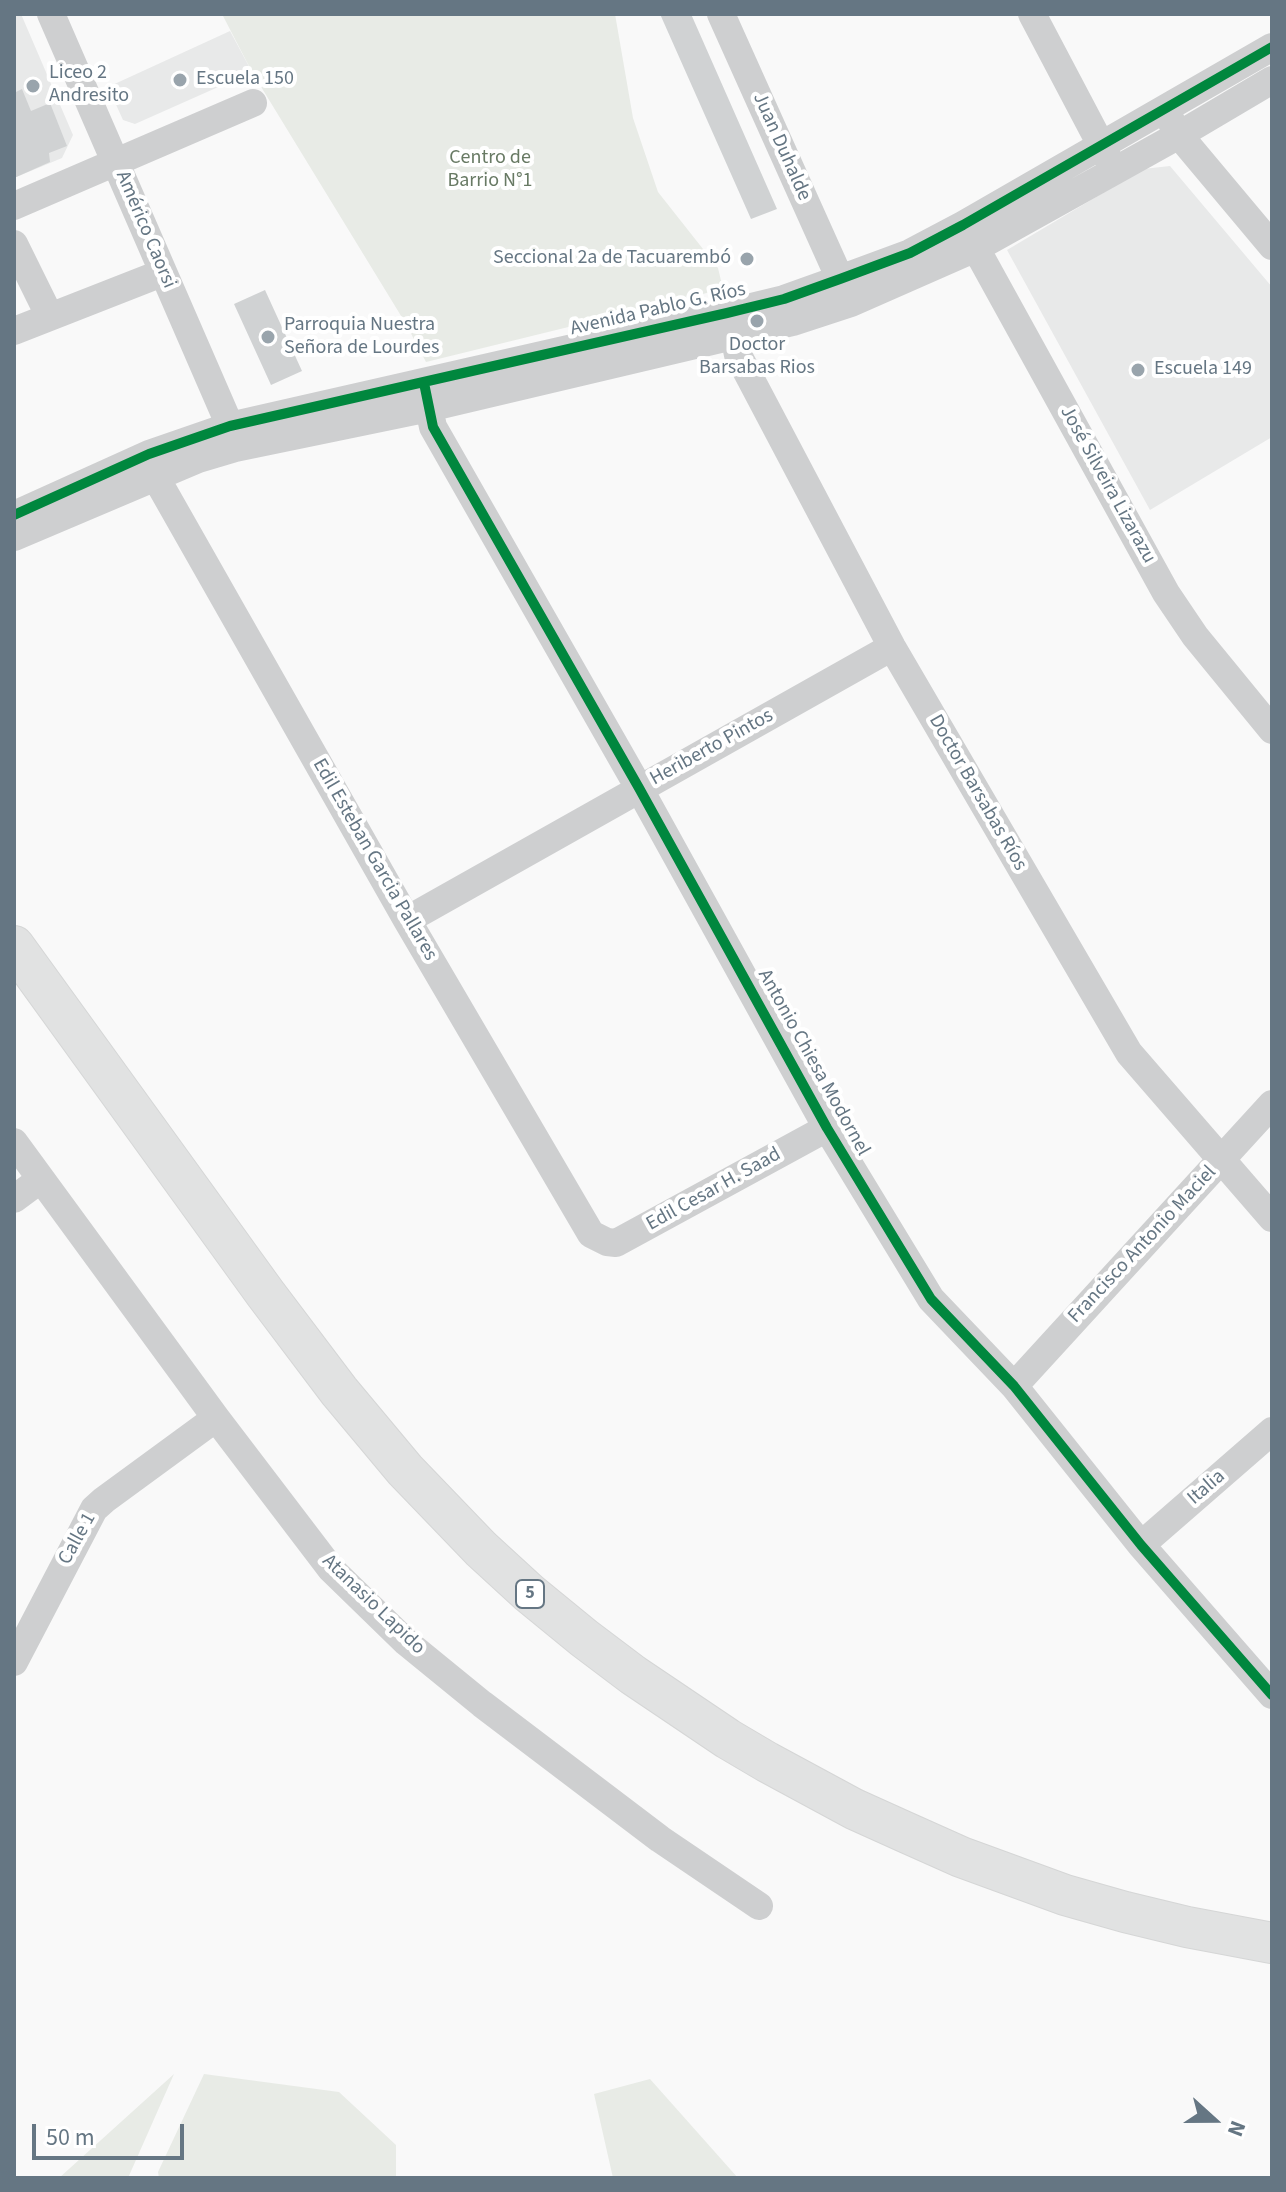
<!DOCTYPE html>
<html>
<head>
<meta charset="utf-8">
<style>
  body { margin:0 }
  #map { position:relative; width:1286px; height:2192px; overflow:hidden; background:#f9f9f9; font-family:"Source Sans 3",sans-serif }
  canvas { display:block }
  .frame { position:absolute; inset:0; border:16px solid #657683; pointer-events:none }
  .north { position:absolute; left:1174px; top:2080px; width:80px; height:80px; -webkit-text-stroke:6px #fff; paint-order:stroke; rotate:111deg; font-size:22px; font-weight:700; line-height:32px; text-align:center; color:#657683 }
  .north::after { content:''; display:block; margin:auto; width:28px; height:36px; background:#657683; clip-path:polygon(50% 0,100% 100%,50% 72%,0 100%) }
  .scale { position:absolute; left:32px; top:2124px; width:152px; height:36px; box-sizing:border-box; border:4px solid #657683; border-top:0; padding-left:10px; font-size:24px; line-height:28px; white-space:nowrap; color:#657683; -webkit-text-stroke:6px #fff; paint-order:stroke }
</style>
</head>
<body>
<div id="map">
<canvas width="1286" height="2192"></canvas>
<div class="frame"></div>
<div class="north">N</div>
<div class="scale">50 m</div>
</div>
<script>
const ctx = document.querySelector('canvas').getContext('2d');
ctx.lineJoin = 'round';
function fill(path, color) {
  ctx.fillStyle = color;
  ctx.fill(path, 'evenodd');
}
function shape(rows) {
  const path = new Path2D();
  for (const r of rows) {
    path.moveTo(r[0], r[1]);
    for (let i = 2; i < r.length; i += 2) path.lineTo(r[i], r[i + 1]);
  }
  return path;
}
function stroke(path, color, width, dash) {
  ctx.strokeStyle = color;
  ctx.lineWidth = width;
  ctx.lineCap = dash ? 'butt' : 'round';
  ctx.setLineDash(dash || []);
  ctx.stroke(path);
}
function label(font, color, halo, rows, align = 'center') {
  ctx.font = font + ' "Source Sans 3",sans-serif';
  ctx.lineWidth = 8;
  ctx.setLineDash([]);
  ctx.textBaseline = 'middle';
  ctx.strokeStyle = halo;
  ctx.fillStyle = color;
  for (const [text, x, y, turn = 0] of rows) {
    ctx.save();
    ctx.translate(x, y);
    ctx.rotate((+turn || 0) * Math.PI / 180);
    ctx.textAlign = isNaN(turn) ? turn : align;
    if (halo) ctx.strokeText(text, 0, 0);
    ctx.fillText(text, 0, 0);
    ctx.restore();
  }
}
fill(shape([
  [14,14,21,14,73,135,62,158,14,178],
  [230,31,252,72,135,124,123,120,108,87],
  [1170,166,1272,287,1272,437,1150,510,1007,250,1143,169]
]), '#e8e9e9');
fill(shape([
  [222,14,615,14,633,118,658,192,718,268,723,289,426,362,406,324,252,72],
  [174,2074,128,2178,59,2178],
  [204,2074,339,2092,396,2145,396,2178,159,2178,158,2172],
  [650,2079,738,2178,613,2178,594,2094]
]), '#e8ebe6');
fill(shape([
  [660,14,691,14,777,209,751,219],
  [22,89,31,111,50,103,67,146,49,153,50,162,14,178,14,93],
  [265,290,302,371,271,385,234,304]
]), '#d0d2d3');
const highway = shape([
  [14,946,265,1293,339,1391,405,1470,481,1549,529,1593,584,1638,633,1675,728,1739,767,1762,854,1809,905,1832,961,1857,1065,1895,1125,1912,1187,1927,1272,1943]
]);
stroke(highway, '#d5d6d6', 42);
stroke(shape([
  [51,14,230,426,234,444],
  [721,14,840,279],
  [1032,14,1110,162],
  [1171,121,1179,135,1272,246],
  [14,206,253,103],
  [968,234,1166,593,1195,636,1272,730],
  [14,244,50,317],
  [14,331,162,273],
  [734,335,738,355,892,647,1129,1053,1272,1218],
  [424,383,433,427,639,788,827,1128,931,1299,1014,1386,1141,1545,1272,1695],
  [155,476,407,920,591,1234,607,1242,616,1243,827,1128],
  [14,515,149,454,230,426,727,313,784,299,840,279,910,253,963,225,1272,47],
  [14,537,198,459,235,448,429,408,793,322,851,303,976,248,1179,135,1272,80],
  [407,920,892,647],
  [14,1142,216,1418,331,1569,406,1642,482,1704,660,1839,759,1906],
  [14,1199,41,1179],
  [1014,1386,1272,1104],
  [1141,1545,1272,1431],
  [14,1662,94,1509,104,1500,216,1418]
]), '#cecfd0', 28);
stroke(highway, '#e1e2e2', 40);
stroke(shape([
  [424,383,433,427,639,788,827,1128,931,1299,1014,1386,1141,1545,1272,1695],
  [14,515,149,454,230,426,727,313,784,299,840,279,910,253,963,225,1272,47]
]), '#00873e', 10);
for (const [x, y, r, color] of [
  [180,80,8,"#99a4ac"],
  [33,86,8,"#99a4ac"],
  [747,259,8,"#99a4ac"],
  [757,321,8,"#99a4ac"],
  [268,337,8,"#99a4ac"],
  [1138,370,8,"#99a4ac"]
]) {
  const dot = new Path2D();
  dot.arc(x, y, r, 0, 2 * Math.PI);
  ctx.fillStyle = color;
  ctx.fill(dot);
  stroke(dot, '#fff', 3);
}
for (const [x, y, w] of [
  [530,1594,28]
]) {
  const box = new Path2D();
  box.roundRect(x - w / 2, y - 14, w, 28, 6);
  ctx.fillStyle = '#fff';
  ctx.fill(box);
  stroke(box, '#657683', 2);
}
label('bold 18px', '#657683', null, [
  ["5",530,1594]
]);
label('20px', '#657683', '#fff', [
  ["Liceo 2",49,74],
  ["Andresito",49,97],
  ["Escuela 150",196,80],
  ["Seccional 2a de Tacuarembó",731,259,"right"],
  ["Parroquia Nuestra",284,326],
  ["Señora de Lourdes",284,349],
  ["Doctor",757,346,"center"],
  ["Barsabas Rios",757,369,"center"],
  ["Escuela 149",1154,370]
], 'left');
label('20px', '#657683', '#fff', [
  ["Juan Duhalde",781,147,66],
  ["Américo Caorsi",145,230,67],
  ["Avenida Pablo G. Ríos",658,310,-13],
  ["José Silveira Lizarazu",1107,485,61],
  ["Heriberto Pintos",712,748,-29],
  ["Doctor Barsabas Ríos",977,793,60],
  ["Edil Esteban Garcia Pallares",374,860,60],
  ["Antonio Chiesa Modornel",813,1063,61],
  ["Edil Cesar H. Saad",714,1190,-29],
  ["Francisco Antonio Maciel",1143,1245,-47],
  ["Italia",1207,1488,-41],
  ["Calle 1",78,1539,-61],
  ["Atanasio Lapido",373,1605,44]
]);
label('20px', '#687a64', '#fff', [
  ["Centro de",490,159],
  ["Barrio N°1",490,182]
]);
</script>
</body>
</html>
